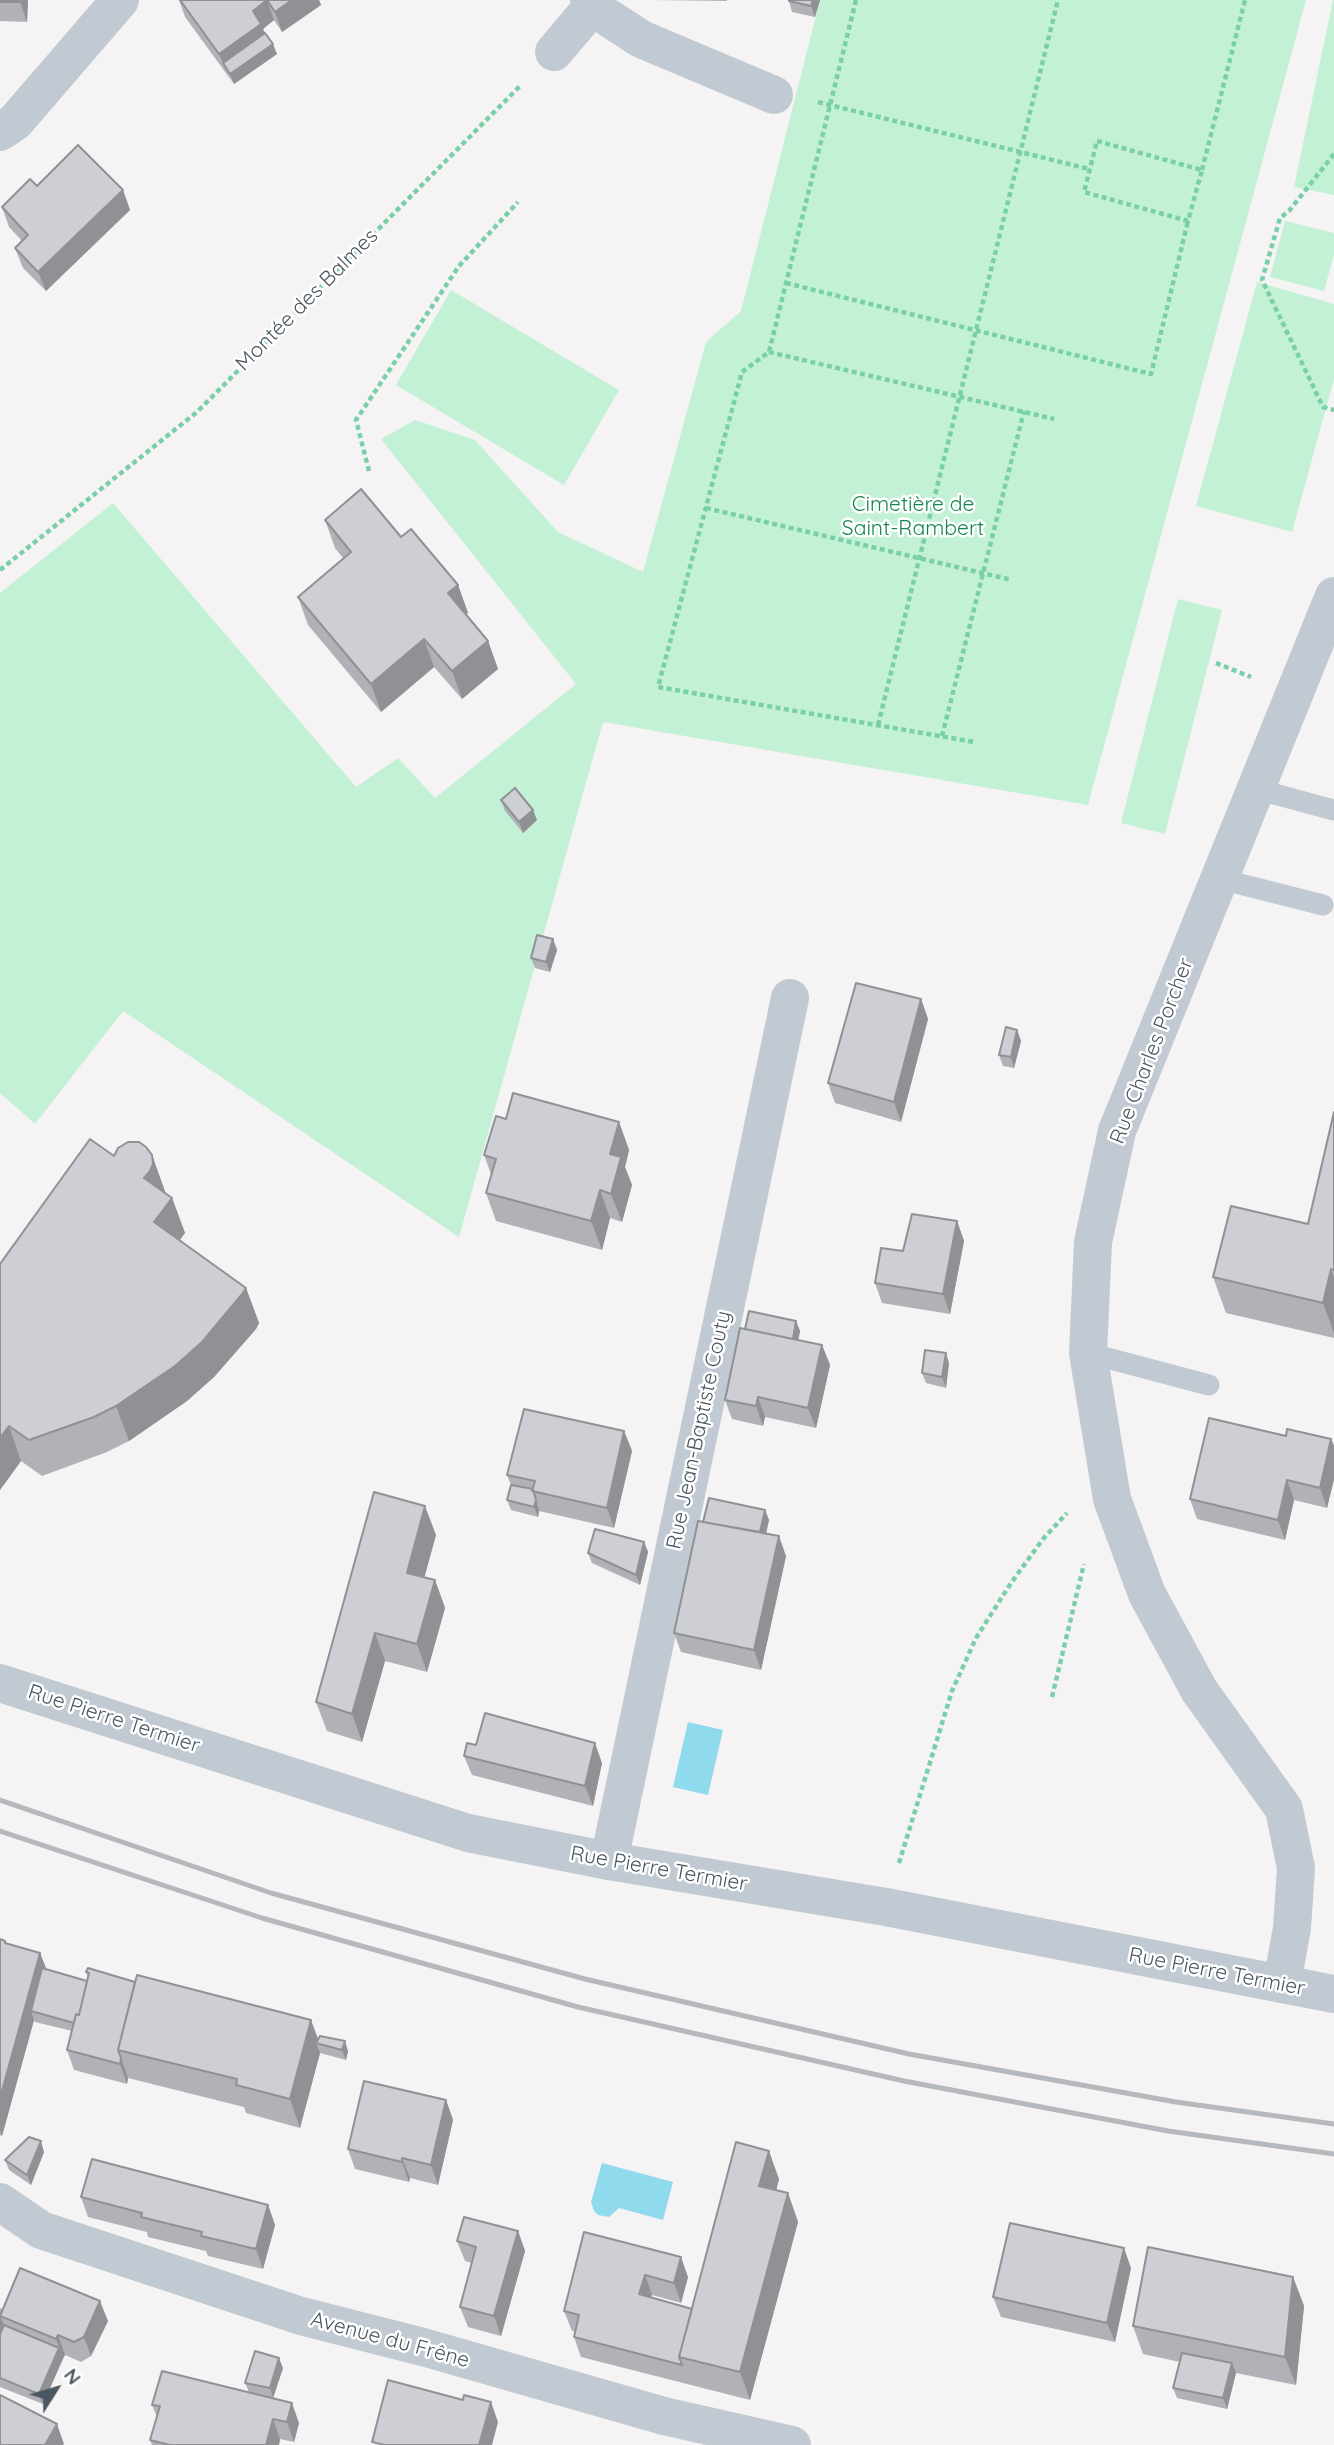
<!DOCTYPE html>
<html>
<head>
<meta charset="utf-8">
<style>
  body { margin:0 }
  #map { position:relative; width:1334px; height:2445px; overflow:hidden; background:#f5f3f3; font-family:Quicksand,sans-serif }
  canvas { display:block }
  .north { position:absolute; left:21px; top:2354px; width:70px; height:70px; -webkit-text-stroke:5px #fff; paint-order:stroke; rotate:53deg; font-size:19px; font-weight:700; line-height:28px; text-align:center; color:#4a5661 }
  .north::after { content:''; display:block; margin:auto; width:24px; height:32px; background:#4a5661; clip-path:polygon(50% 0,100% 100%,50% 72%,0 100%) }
</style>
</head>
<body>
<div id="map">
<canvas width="1334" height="2445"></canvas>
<div class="north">N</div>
</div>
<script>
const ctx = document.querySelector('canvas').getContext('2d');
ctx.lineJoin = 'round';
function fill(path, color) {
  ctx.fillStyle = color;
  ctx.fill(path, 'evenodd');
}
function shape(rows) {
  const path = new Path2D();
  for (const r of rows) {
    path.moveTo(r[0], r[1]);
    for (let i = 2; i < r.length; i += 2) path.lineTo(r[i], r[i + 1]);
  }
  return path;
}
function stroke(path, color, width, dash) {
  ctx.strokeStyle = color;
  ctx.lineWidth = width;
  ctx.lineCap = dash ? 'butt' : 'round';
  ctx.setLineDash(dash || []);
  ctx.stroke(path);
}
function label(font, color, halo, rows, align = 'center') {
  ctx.font = font + ' Quicksand,sans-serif';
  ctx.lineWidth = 5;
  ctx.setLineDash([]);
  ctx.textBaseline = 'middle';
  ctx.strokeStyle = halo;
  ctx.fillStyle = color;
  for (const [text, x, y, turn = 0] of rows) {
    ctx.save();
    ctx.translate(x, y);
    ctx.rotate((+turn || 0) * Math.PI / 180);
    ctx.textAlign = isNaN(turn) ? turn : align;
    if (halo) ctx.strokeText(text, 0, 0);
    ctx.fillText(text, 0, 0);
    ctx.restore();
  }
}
fill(shape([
  [820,0,1306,0,1088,805,603,722,459,1237,123,1011,35,1124,0,1093,0,593,113,503,356,787,398,758,435,798,576,684,381,439,415,420,475,440,558,532,643,572,706,342,741,311],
  [1333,0,1334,0,1334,195,1294,187],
  [1285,221,1334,233,1334,254,1324,291,1270,277],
  [1257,282,1334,304,1334,379,1292,532,1196,506],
  [451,290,619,390,564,485,396,385],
  [1178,599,1222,610,1165,834,1121,823]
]), '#c3f1d5');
fill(shape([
  [688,1722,723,1730,708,1795,673,1787],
  [602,2163,673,2182,663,2220,619,2208,609,2217,598,2215,594,2211,591,2202]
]), '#90daee');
stroke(shape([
  [856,0,769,352,742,372,658,687,974,742],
  [818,102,1089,169],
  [1097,141,1202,170,1188,221,1084,192,1097,141],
  [1334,154,1289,211,1280,218,1262,280,1323,407,1334,410],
  [1202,170,1245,0],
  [786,283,1151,374,1188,221],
  [769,352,1054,419],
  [369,471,356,420,459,266,518,202],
  [706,508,1012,580],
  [0,570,197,412,521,85],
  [1216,663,1251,677],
  [878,725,1058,0],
  [942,736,1024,411],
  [1052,1697,1084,1564],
  [899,1863,952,1691,976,1638,1011,1583,1043,1539,1067,1513]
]), '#7ad0a6', 4.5, [5, 3.5]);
stroke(shape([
  [1256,789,1334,810],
  [1220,879,1323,905],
  [1088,1353,1209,1385]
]), '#c1cad2', 21);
stroke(shape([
  [589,0,592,7,641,39,774,95],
  [554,52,592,7],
  [0,132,15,122,120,0],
  [609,1861,790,998],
  [1282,1984,1292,1928,1296,1868,1284,1809,1199,1690,1147,1594,1112,1499,1088,1353,1093,1242,1117,1131,1334,596],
  [0,2202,41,2230,301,2316,423,2347,664,2416,792,2445]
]), '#c1cad2', 38);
stroke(shape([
  [0,1683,468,1833,609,1861,886,1907,1334,1994]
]), '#c1cad2', 38);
stroke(shape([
  [0,1800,271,1893,585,1979,909,2054,1176,2102,1334,2124],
  [0,1831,262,1918,578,2007,904,2081,1168,2131,1334,2154]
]), '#b5b8bd', 5);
fill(shape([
  [0,0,28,0,27,22,0,21],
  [179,0,319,0,321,5,282,32,274,20,263,29,277,54,234,84,185,17],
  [652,0,727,0,727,1],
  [820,0,815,17,792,12,789,1],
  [37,186,123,190,130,210,46,291,23,268,15,248,22,241,9,227,2,207],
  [325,520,401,537,458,585,468,613,466,614,488,641,498,669,462,699,434,667,381,712,308,625,298,597,343,558,335,548],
  [501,800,533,810,537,820,523,833,505,811],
  [553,939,557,950,550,972,535,968,531,958],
  [921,999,928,1019,901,1122,835,1103,828,1083],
  [1017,1030,1021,1041,1014,1068,1003,1066,999,1055],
  [1334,1112,1334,1338,1226,1313,1213,1277,1308,1224],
  [506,1119,619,1122,629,1150,625,1167,632,1185,622,1222,610,1218,602,1250,496,1221,486,1193,491,1174,484,1155],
  [152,1155,165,1193,172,1198,185,1233,179,1240,246,1288,259,1323,256,1329,214,1377,187,1401,129,1441,107,1452,42,1476,21,1461,0,1490,0,1264,114,1156],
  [957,1221,964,1241,950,1314,882,1303,875,1283,903,1251],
  [796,1321,800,1331,798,1340,822,1345,830,1365,816,1428,765,1417,763,1426,732,1419,725,1400],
  [949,1363,946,1388,926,1383,922,1373],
  [624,1431,632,1451,614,1528,539,1511,538,1517,511,1510,507,1500,511,1485,507,1475],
  [1286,1436,1331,1439,1334,1446,1334,1479,1327,1508,1294,1500,1285,1540,1197,1519,1190,1499],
  [765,1510,769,1520,766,1534,786,1556,761,1670,681,1652,674,1633,703,1522],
  [436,1535,424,1577,435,1580,445,1608,427,1672,385,1661,362,1742,327,1731,316,1702],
  [644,1542,648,1552,640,1585,592,1563,588,1553],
  [476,1745,602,1763,593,1806,472,1775,464,1756],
  [0,1939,5,1941,6,1943,40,1953,46,1970,87,1981,88,1977,86,1972,318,2040,348,2051,346,2060,320,2053,300,2128,246,2113,244,2107,128,2078,127,2084,74,2070,67,2050,72,2031,35,2022,34,2020,2,2136,0,2135],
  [446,2100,453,2120,438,2185,410,2178,409,2182,355,2169,348,2149],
  [44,2152,31,2185,9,2170,5,2160],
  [779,2179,776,2190,788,2193,798,2222,750,2400,581,2357,574,2337,575,2331,572,2331,564,2311,584,2232,688,2277,681,2303,652,2295,651,2297,692,2309],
  [81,2197,268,2205,275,2225,263,2269,208,2256,206,2251,148,2237,147,2232,88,2217],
  [518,2231,525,2251,501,2336,468,2327,460,2307,472,2263,465,2261,457,2241],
  [1131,2268,1115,2342,1001,2317,993,2297],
  [1293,2277,1304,2306,1296,2385,1236,2373,1227,2409,1177,2398,1173,2388,1180,2362,1143,2354,1133,2326],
  [0,2308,3,2309,108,2321,91,2356,81,2362,65,2355,43,2404,0,2387],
  [283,2368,273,2398,299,2423,294,2442,280,2439,279,2445,152,2445,150,2440,157,2417,152,2405,249,2392,245,2383]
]), '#b0b2b7');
fill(shape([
  [20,0,28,0,27,22,20,2],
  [267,0,274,20,263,29,269,43,223,63,219,54,253,11],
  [292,0,319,0,321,5,282,32,275,12],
  [813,0,820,0,815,17,811,6],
  [273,44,277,54,234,84,230,74],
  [123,190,130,210,46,291,38,272],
  [458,585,468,613,458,621,448,593],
  [424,639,434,667,381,712,371,684],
  [488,641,498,669,462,699,452,671],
  [533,810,537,820,523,833,519,822],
  [553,939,557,950,550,972,546,962],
  [921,999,928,1019,901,1122,894,1102],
  [1017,1030,1021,1041,1014,1068,1011,1057],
  [619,1122,629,1150,625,1167,632,1185,622,1222,611,1194,610,1154],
  [152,1155,165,1191,166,1199,144,1178],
  [600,1190,610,1218,602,1250,591,1221],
  [172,1198,185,1233,167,1258,154,1222],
  [957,1221,964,1241,950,1314,943,1294],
  [1331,1269,1334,1277,1334,1333,1323,1303],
  [246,1288,259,1323,256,1329,214,1377,187,1401,129,1441,116,1406],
  [796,1321,800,1331,795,1357,791,1347],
  [822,1345,830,1365,816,1428,808,1408],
  [946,1353,949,1363,946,1388,942,1377],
  [758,1397,765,1417,763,1426,756,1406],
  [9,1426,21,1461,0,1490,0,1438],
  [624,1431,632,1451,614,1528,607,1508],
  [1331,1439,1334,1446,1334,1479,1327,1508,1320,1488],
  [1287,1480,1294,1500,1285,1540,1278,1520],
  [536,1500,539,1511,538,1517,534,1507],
  [425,1506,436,1535,418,1601,407,1573],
  [765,1510,769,1520,762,1551,758,1541],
  [779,1536,786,1556,761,1670,754,1650],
  [644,1542,648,1552,640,1585,636,1575],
  [435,1580,445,1608,427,1672,417,1644],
  [375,1633,385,1661,362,1742,352,1714],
  [595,1743,602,1763,593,1806,585,1786],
  [40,1953,48,1973,31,2011,34,2020,2,2136,0,2130,0,2098],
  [311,2020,320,2044,316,2043,320,2053,300,2128,290,2099],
  [345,2041,348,2051,346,2060,342,2050],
  [121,2058,128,2078,127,2084,120,2064],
  [446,2100,453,2120,438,2185,431,2165],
  [41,2141,44,2152,31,2185,27,2175],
  [769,2151,779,2179,770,2214,759,2186],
  [402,2158,410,2178,409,2182,402,2162],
  [788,2193,798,2222,750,2400,740,2372],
  [268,2205,275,2225,263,2269,256,2249],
  [518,2231,525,2251,501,2336,494,2316],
  [1124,2248,1131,2268,1115,2342,1107,2323],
  [681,2257,688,2277,681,2303,674,2283],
  [645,2275,652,2295,647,2314,639,2294],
  [1293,2277,1304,2306,1296,2385,1285,2357],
  [100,2301,108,2321,91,2356,84,2337],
  [0,2316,4,2325,0,2353],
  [58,2335,65,2355,63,2358,56,2339],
  [59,2348,63,2358,43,2404,39,2394],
  [279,2358,283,2368,273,2398,270,2388],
  [1232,2363,1236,2373,1227,2409,1223,2398],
  [491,2402,498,2422,492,2445,479,2445],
  [292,2403,299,2423,294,2442,287,2422],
  [273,2419,280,2439,279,2445,266,2445],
  [57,2424,64,2444,63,2445,45,2445]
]), '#909195');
const building = shape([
  [0,0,20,0,20,2,0,2,0,0],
  [180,0,267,0,253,11,261,24,219,54,180,0],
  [267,0,292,0,275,12,267,0],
  [789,0,813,0,811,6,789,1,789,0],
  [265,33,273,44,230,74,223,63,265,33],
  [78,145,123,190,38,272,15,248,28,235,2,207,30,179,37,186,78,145],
  [361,489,401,537,411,529,458,585,448,593,488,641,452,671,424,639,371,684,298,597,351,552,325,520,361,489],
  [515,788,533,810,519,822,501,800,515,788],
  [537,935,553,939,546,962,531,958,537,935],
  [856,983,921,999,894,1102,828,1083,856,983],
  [1006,1027,1017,1030,1011,1057,999,1055,1006,1027],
  [513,1093,619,1122,610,1154,621,1157,611,1194,600,1190,591,1221,486,1193,496,1159,484,1155,496,1116,506,1119,513,1093],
  [1334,1112,1334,1270,1331,1269,1323,1303,1213,1277,1231,1206,1308,1224,1334,1112],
  [90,1139,114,1156,118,1148,128,1142,139,1142,146,1147,152,1155,153,1164,150,1171,144,1178,172,1198,154,1222,246,1288,243,1293,202,1342,175,1366,116,1406,94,1417,29,1440,9,1426,0,1438,0,1264,90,1139],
  [912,1214,957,1221,943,1294,875,1283,881,1248,903,1251,912,1214],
  [749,1311,796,1321,793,1339,745,1329,749,1311],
  [740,1328,822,1345,808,1408,758,1397,756,1406,725,1400,740,1328],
  [925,1350,946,1353,942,1377,922,1373,925,1350],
  [524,1409,624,1431,607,1508,532,1491,535,1481,507,1475,524,1409],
  [1209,1418,1286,1436,1287,1429,1331,1439,1320,1488,1287,1480,1278,1520,1190,1499,1209,1418],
  [511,1485,533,1489,536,1500,534,1507,507,1500,511,1485],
  [374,1492,425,1506,407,1573,435,1580,417,1644,375,1633,352,1714,316,1702,374,1492],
  [709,1498,765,1510,760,1532,703,1522,709,1498],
  [698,1521,779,1536,754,1650,674,1633,698,1521],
  [595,1529,644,1542,636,1575,588,1553,595,1529],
  [485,1713,595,1743,585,1786,464,1756,467,1743,476,1745,485,1713],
  [0,1939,5,1941,5,1943,40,1953,0,2098,0,1939],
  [42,1968,87,1981,79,2015,76,2014,74,2023,31,2011,42,1968],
  [88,1968,135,1982,118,2050,121,2058,120,2064,67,2050,76,2014,79,2015,89,1973,86,1972,88,1968],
  [137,1975,311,2020,290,2099,236,2085,237,2079,118,2050,137,1975],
  [320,2036,345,2041,342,2050,316,2043,320,2036],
  [364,2081,446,2100,431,2165,402,2158,402,2162,348,2149,364,2081],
  [29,2137,41,2141,27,2175,5,2160,29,2137],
  [736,2142,769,2151,759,2186,788,2193,740,2372,679,2357,736,2142],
  [92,2159,268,2205,256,2249,201,2236,202,2232,141,2217,142,2213,81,2197,92,2159],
  [464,2217,518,2231,494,2316,460,2307,476,2247,457,2241,464,2217],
  [1010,2223,1124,2248,1107,2323,993,2297,1010,2223],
  [584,2232,681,2257,674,2283,645,2275,639,2294,692,2309,679,2357,682,2365,574,2337,579,2315,564,2311,584,2232],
  [1148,2247,1293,2277,1285,2357,1133,2326,1148,2247],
  [20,2268,100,2301,84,2337,74,2342,58,2335,56,2339,0,2316,20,2268],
  [4,2325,59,2348,39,2394,0,2378,0,2334,4,2325],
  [255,2351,279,2358,270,2388,245,2383,255,2351],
  [1182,2353,1232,2363,1223,2398,1173,2388,1182,2353],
  [162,2371,292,2403,287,2422,273,2419,266,2445,170,2445,150,2440,160,2406,152,2405,162,2371],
  [388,2380,463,2400,464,2395,491,2402,479,2445,385,2445,372,2442,388,2380],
  [0,2395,57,2424,45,2445,0,2445,0,2395]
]);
fill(building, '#cdcfd5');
stroke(building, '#909195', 2);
label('21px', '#4a5661', '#fff', [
  ["Montée des Balmes",307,300,-45],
  ["Rue Charles Porcher",1152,1051,-69],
  ["Rue Jean-Baptiste Couty",699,1430,-78],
  ["Rue Pierre Termier",114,1719,18],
  ["Rue Pierre Termier",659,1869,10],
  ["Rue Pierre Termier",1217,1972,11],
  ["Avenue du Frêne",390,2340,15]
]);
label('21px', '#17864f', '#fff', [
  ["Cimetière de",913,505],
  ["Saint-Rambert",913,529]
]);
</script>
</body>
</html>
